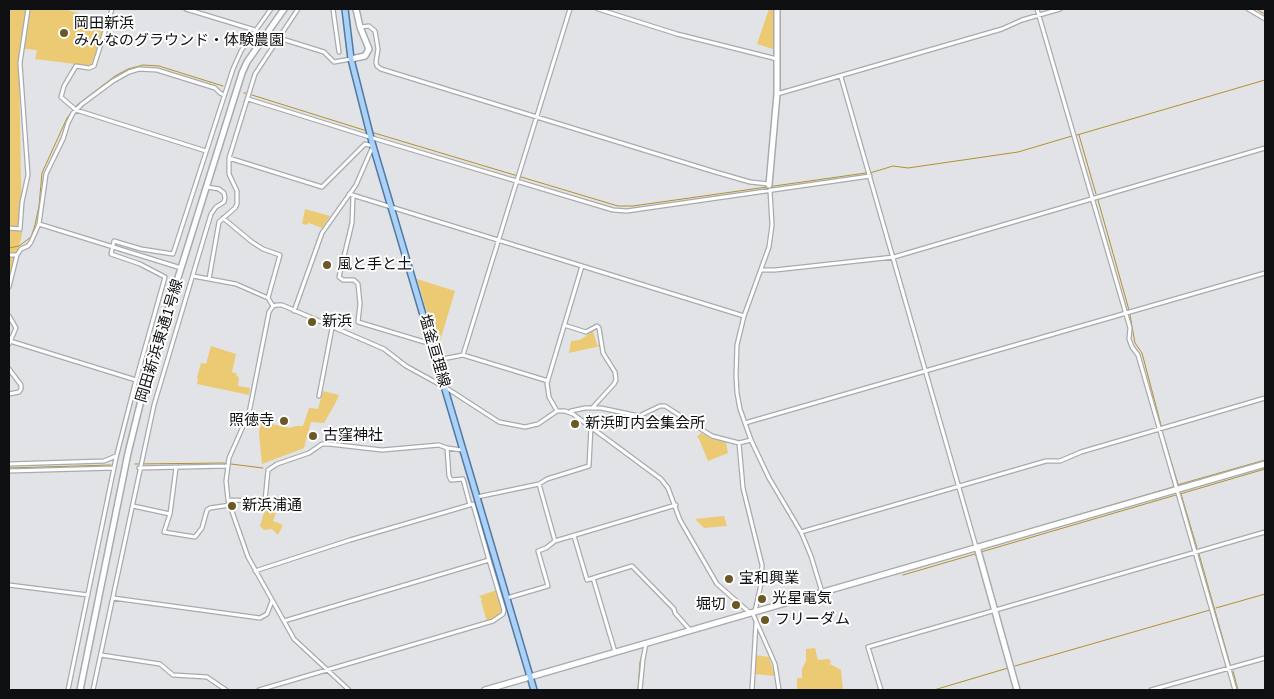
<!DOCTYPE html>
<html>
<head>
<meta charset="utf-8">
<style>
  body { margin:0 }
  #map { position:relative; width:1274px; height:699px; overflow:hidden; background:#e1e3e6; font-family:Arial,sans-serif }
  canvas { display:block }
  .frame { position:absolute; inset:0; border:10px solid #0e0f10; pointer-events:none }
</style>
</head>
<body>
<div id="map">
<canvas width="1274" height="699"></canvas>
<div class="frame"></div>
</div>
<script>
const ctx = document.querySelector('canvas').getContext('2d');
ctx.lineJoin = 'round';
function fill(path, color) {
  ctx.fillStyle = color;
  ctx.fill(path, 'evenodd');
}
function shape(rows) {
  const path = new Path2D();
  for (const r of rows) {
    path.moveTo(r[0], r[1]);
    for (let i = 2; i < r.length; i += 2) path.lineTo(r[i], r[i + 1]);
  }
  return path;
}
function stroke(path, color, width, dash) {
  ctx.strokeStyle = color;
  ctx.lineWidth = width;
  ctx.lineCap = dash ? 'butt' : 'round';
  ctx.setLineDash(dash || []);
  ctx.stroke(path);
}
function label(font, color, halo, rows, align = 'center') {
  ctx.font = font + ' Arial,"Noto Sans JP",sans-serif';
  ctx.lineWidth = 4;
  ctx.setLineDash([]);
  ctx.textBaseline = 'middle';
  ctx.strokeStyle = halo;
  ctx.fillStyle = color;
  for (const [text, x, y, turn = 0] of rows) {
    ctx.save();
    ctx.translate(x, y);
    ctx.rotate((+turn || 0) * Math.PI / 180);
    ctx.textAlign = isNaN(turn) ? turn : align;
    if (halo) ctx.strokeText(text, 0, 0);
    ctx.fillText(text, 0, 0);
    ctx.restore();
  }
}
fill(shape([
  [9,9,26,9,19,63,22,235,9,283],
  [30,9,65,9,106,23,91,66,35,59,37,50,24,49],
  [769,9,774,9,773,49,757,44],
  [305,209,330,216,322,228,309,223,306,225,302,224],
  [417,279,455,291,438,348],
  [593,331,597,345,601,344,601,346,569,353,571,341,580,340],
  [211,346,236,354,232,372,237,374,236,376,239,377,238,386,250,388,249,395,197,384,198,380,197,378,201,363,206,364],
  [323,391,339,395,335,404,324,423,311,422,304,448,262,464,259,435,260,421,289,428,296,426,303,426,309,408,318,409],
  [701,433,712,439,726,442,728,453,708,461,699,439,697,437],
  [267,503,278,507,273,521,283,525,278,535,272,529,264,530,260,526],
  [724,516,727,526,704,528,695,519],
  [497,590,502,610,496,617,487,622,481,601,482,599,479,596],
  [815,648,818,660,829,659,831,661,828,668,830,664,841,670,843,690,797,690,797,678,802,678,802,669,806,661,806,649],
  [755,655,769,657,775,676,754,674]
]), '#ecca73');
stroke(shape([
  [1256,9,1265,14],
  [244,93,246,93],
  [252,95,367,131],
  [371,132,618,206,633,206,866,173],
  [1077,135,1265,80],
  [1079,135,1096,194],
  [870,173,893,166,908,168,1018,152,1072,136],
  [1098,200,1129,310],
  [9,248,19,246,31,237,35,225,39,206,42,173,67,118,77,105,115,76,128,69,143,65,159,66,223,86],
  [1130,315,1135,343,1142,353,1161,425],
  [1162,431,1178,484],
  [135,464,223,463,263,468],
  [9,468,111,465],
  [1177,485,1265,460],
  [1180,494,1265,469],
  [1181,494,1197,548],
  [979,544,1173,487],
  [981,552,1176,495],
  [1199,554,1230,664],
  [893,569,973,546],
  [903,575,975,554],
  [1216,608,1265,594],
  [1015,666,1210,610],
  [1233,671,1238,690],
  [638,690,640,662,643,652],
  [934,690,1008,668]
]), '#b3902c', 1);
const street = shape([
  [112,9,94,66,89,68,76,66,64,86,61,97,76,110,206,151],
  [186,9,255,30],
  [333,9,339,52],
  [598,9,677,34,777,59],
  [1037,9,1130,328,1129,339,1132,347,1138,355,1235,690],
  [1248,9,1265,19],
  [360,27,369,26,375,31,378,49,376,62,377,66,381,69,712,171,750,182,769,184],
  [279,38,324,52,334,62,351,59],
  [841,77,976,547],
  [777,94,1002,29,1022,20,1060,9],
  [248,99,376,139,613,210,627,211,870,176],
  [229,158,322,187,365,144,373,146,356,185,322,233,294,311],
  [770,190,772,225,769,247,744,316,737,345,736,375,737,393,740,409,751,440,769,478,801,532,811,556,822,592],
  [349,194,744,316],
  [353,195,352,223,339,277,343,280,354,280,358,284,360,304,358,322,431,344],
  [223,218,252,242,263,249,280,255,268,298],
  [39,224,46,174,63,139,68,123,73,113,82,104,113,81,129,72,139,69,157,70,215,88,220,93,224,95],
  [9,228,20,229,22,202,28,175,20,63,28,9],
  [9,255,17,255],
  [761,270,775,270,894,257,1265,148],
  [193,276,236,284,268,298,273,306],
  [209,279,219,222,235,208,237,204,237,191,229,174,229,158,255,74,298,9],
  [9,287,17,255,21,249,28,246,31,242,39,224,181,268],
  [9,316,16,328,9,344],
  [564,325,586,332,597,326,599,328,603,353,615,372,616,380,614,384,593,407],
  [9,337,10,341,136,380,116,458,68,690],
  [463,355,548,381],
  [437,360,463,355,570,9],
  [9,369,21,385,21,389,19,392,9,394],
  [136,380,165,277,140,264,111,254,114,241,141,249,173,254,233,69,241,51,271,9],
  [319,396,332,328],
  [557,411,549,397,547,383,582,266],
  [571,411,585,408,601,408,639,416,660,406,665,406,712,436,739,443,751,440],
  [745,423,1265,273],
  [739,443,743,488,762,565,761,584,755,611],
  [462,450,447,448,449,476,451,480,463,479,470,505],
  [9,464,104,461,116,456],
  [139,468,227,466],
  [176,468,170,514,164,532,195,537,202,528,207,510,210,508,230,505],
  [9,471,114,468],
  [539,484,555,541],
  [477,497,539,484,547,479,589,466,591,426],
  [228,500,265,501,268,470,277,464,309,453,322,444,329,444,382,450,439,445,447,448],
  [133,506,170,514],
  [801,532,1046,461,1060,461,1081,452,1265,398],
  [574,536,587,580,632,566,674,609,675,613,690,630],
  [255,571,350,540,473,504],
  [593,578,615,652],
  [9,585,88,595],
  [113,598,260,618,267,614,272,601],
  [507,598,548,586,538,551,546,548,555,541,676,505],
  [752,612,775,664,779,690],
  [284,621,489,560,473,504],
  [101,655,160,664,173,675,207,677,226,690],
  [93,690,154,405,211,214,216,207,224,202,225,198,224,193,219,189,207,187],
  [259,690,493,621,503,614,504,610,489,560],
  [349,690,294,639,248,557,228,500,226,481,229,458,249,413,269,312,273,306,277,305,282,305,384,349,406,366,448,389,499,422,525,427,538,424,557,411,565,411,573,414,661,479,668,488,680,520,717,584,749,612],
  [640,690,643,659,646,644],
  [752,690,756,623],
  [881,690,868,647,1265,532],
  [1151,690,1265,658]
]);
const secondary = shape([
  [351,59,365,56,369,49,360,27,356,9],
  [769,185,777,94,777,9],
  [977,547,1017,690],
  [80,690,128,453,146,380,242,73,247,62,284,9],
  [485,690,1265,464]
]);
const primary = shape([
  [345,9,351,59,373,146,534,690]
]);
stroke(street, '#a8abae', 5.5);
stroke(secondary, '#a8abae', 8);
stroke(primary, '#507aa3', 8);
stroke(street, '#fff', 3);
stroke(secondary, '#fff', 5);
stroke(primary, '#abd1f7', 5);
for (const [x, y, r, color] of [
  [64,33,5,"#6b5826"],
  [327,265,5,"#6b5826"],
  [312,322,5,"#6b5826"],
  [284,421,5,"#6b5826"],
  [575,424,5,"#6b5826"],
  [313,436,5,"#6b5826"],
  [232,506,5,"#6b5826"],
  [729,579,5,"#6b5826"],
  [762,599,5,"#6b5826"],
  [736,605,5,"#6b5826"],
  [765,620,5,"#6b5826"]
]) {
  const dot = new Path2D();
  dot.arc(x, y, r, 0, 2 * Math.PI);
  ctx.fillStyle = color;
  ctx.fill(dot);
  stroke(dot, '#fff', 2);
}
label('15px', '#0e0f10', '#fff', [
  ["岡田新浜",74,24],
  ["みんなのグラウンド・体験農園",74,41],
  ["風と手と土",337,265],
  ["新浜",322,322],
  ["照徳寺",274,421,"right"],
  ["新浜町内会集会所",585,424],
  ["古窪神社",323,436],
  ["新浜浦通",242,506],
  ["宝和興業",739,579],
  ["光星電気",772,599],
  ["堀切",726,605,"right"],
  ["フリーダム",775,620]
], 'left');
label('15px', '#0e0f10', '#fff', [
  ["岡田新浜東通1号線",160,341,-73],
  ["塩釜亘理線",434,351,74]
]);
</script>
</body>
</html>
